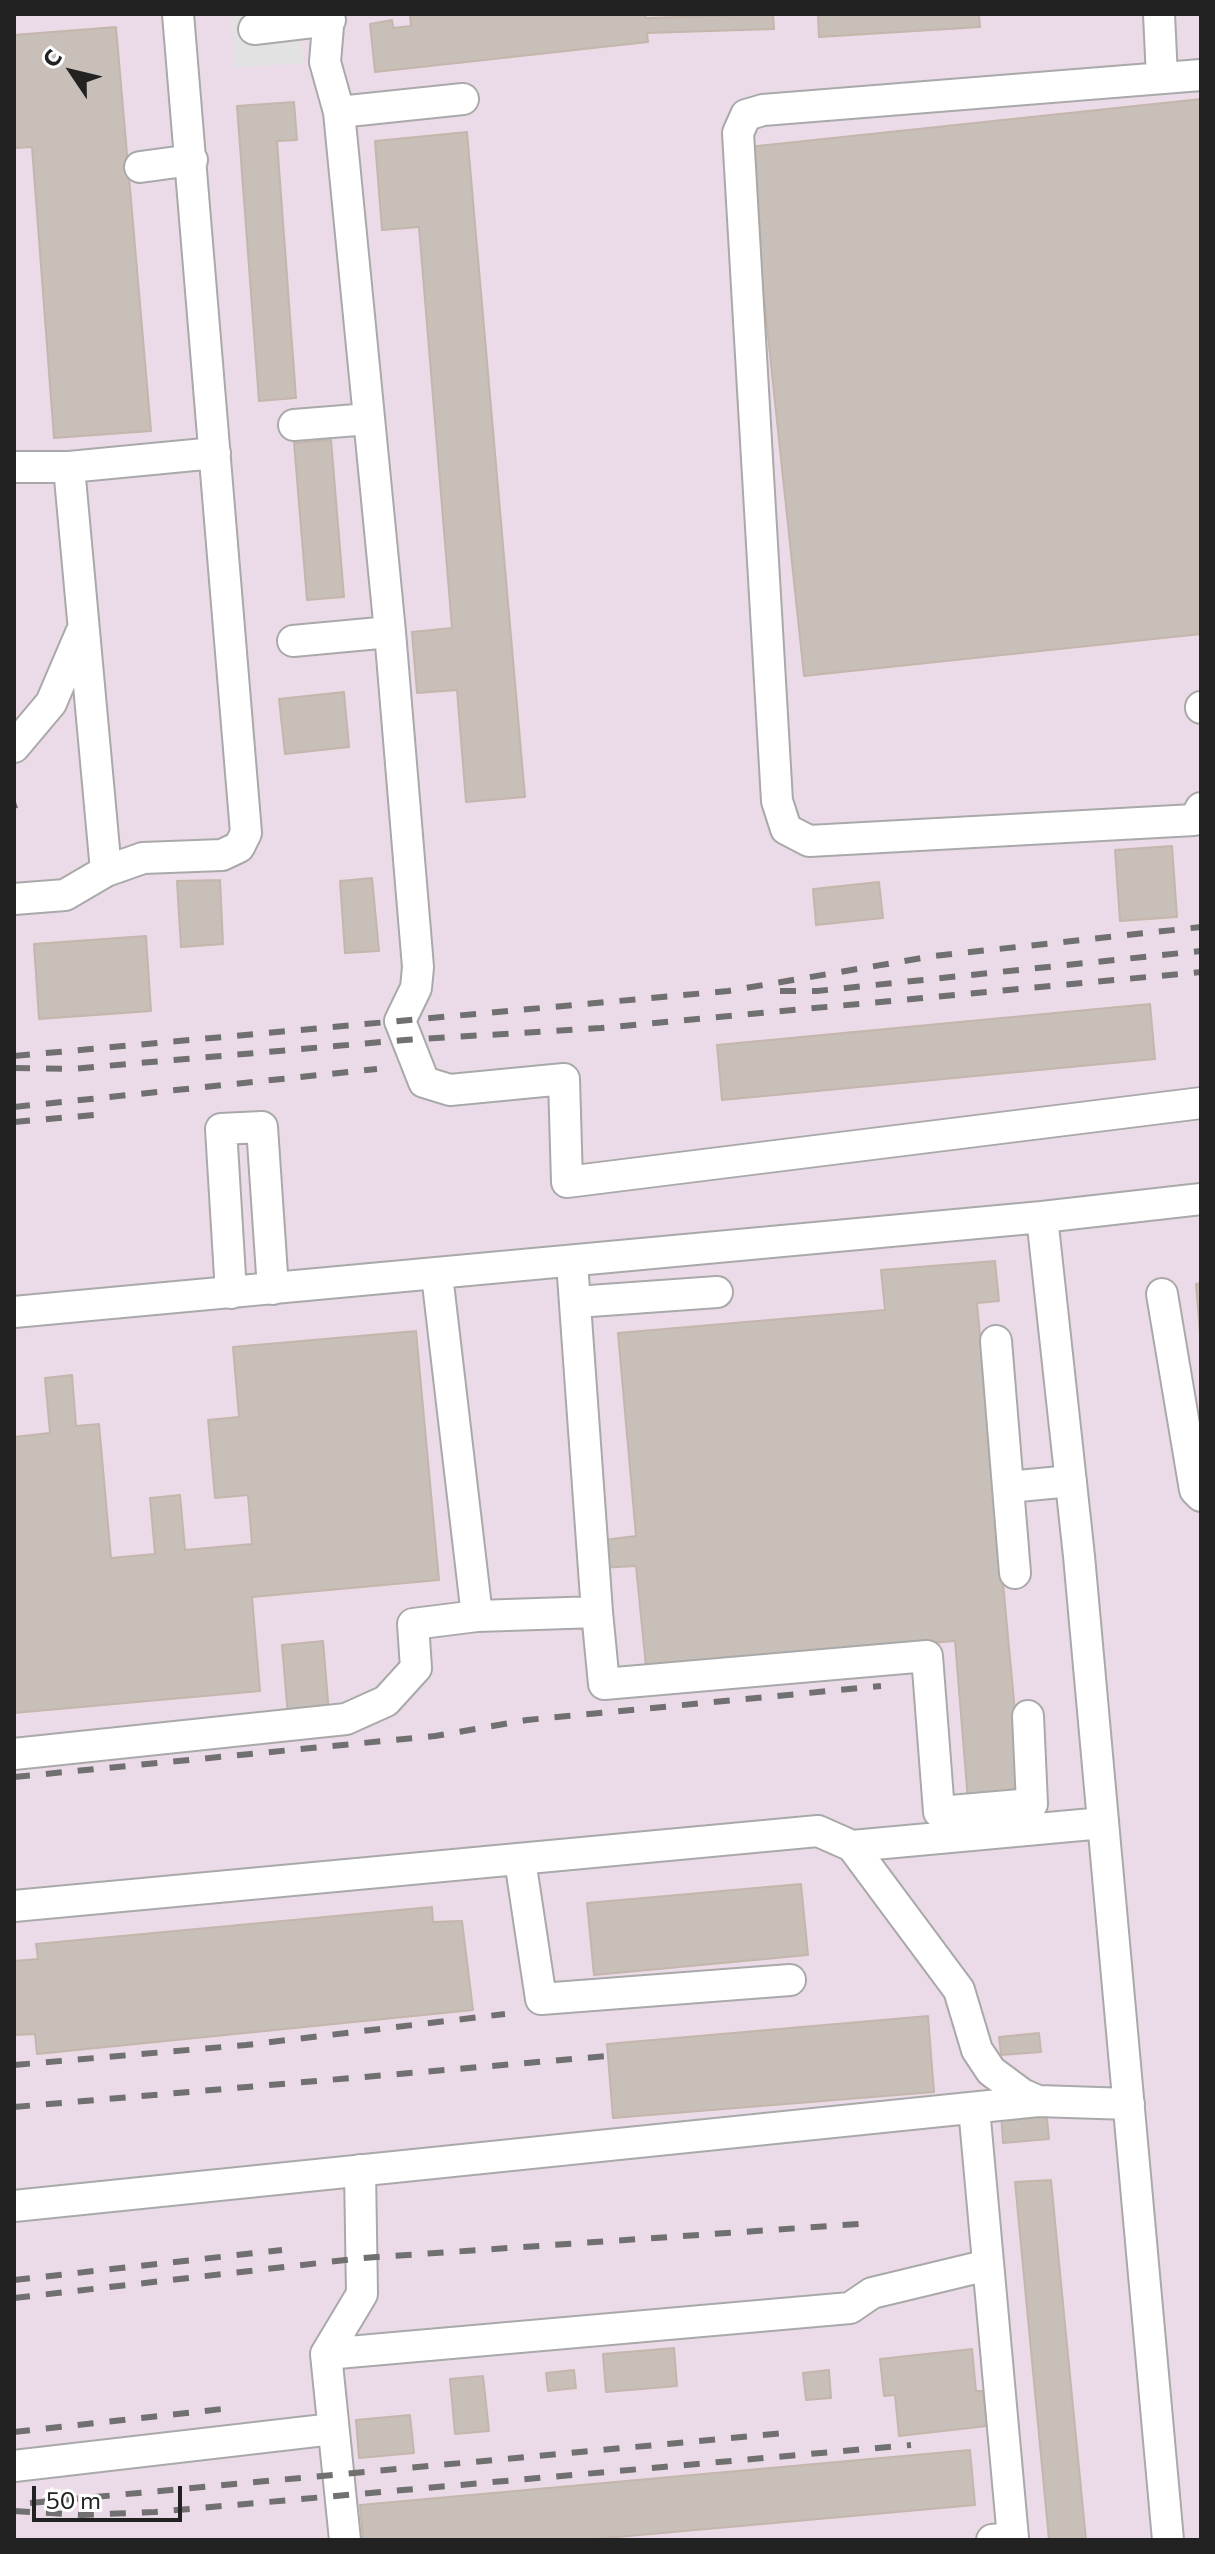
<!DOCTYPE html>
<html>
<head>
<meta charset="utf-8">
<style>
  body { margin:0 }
  #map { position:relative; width:1215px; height:2554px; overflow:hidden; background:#f2efe9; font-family:Commissioner,sans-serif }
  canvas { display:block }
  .frame { position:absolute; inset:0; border:16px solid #222; pointer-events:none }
  .north { position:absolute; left:32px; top:32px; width:80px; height:80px; -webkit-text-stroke:6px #fff; paint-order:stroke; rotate:305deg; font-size:22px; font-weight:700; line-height:32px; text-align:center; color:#222 }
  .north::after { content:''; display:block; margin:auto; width:28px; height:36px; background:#222; clip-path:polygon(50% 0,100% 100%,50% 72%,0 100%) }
  .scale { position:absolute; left:32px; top:2486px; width:150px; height:36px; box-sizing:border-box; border:4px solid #222; border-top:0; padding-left:10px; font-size:24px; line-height:28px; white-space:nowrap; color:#222; -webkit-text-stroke:6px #fff; paint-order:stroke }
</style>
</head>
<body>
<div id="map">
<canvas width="1215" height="2554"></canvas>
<div class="frame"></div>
<div class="north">С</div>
<div class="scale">50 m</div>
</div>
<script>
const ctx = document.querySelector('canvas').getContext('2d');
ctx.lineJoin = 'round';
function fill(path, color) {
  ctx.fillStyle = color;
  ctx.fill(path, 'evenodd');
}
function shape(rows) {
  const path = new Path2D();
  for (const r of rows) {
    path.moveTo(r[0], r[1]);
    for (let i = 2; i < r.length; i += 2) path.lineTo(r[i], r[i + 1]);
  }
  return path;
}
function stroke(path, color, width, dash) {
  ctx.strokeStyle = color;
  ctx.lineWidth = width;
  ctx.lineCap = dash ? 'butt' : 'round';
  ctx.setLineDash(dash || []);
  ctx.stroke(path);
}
fill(shape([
  [14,14,1201,14,1201,2540,14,2540]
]), '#ebdbe8');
fill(shape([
  [231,14,300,14,303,63,235,68]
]), '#e2e2e2');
const building = shape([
  [410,14,645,14,646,18,773,14,774,29,647,33,648,42,375,72,370,24,392,20,393,28,411,26,410,14],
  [818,14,979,14,980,27,819,37,818,14],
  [116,27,151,431,54,438,32,147,14,148,14,35,116,27],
  [1201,99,1201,634,804,676,748,147,1201,99],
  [294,102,297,140,277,141,296,398,259,401,237,106,294,102],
  [467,132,525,797,466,802,457,690,417,693,412,632,452,628,419,227,382,230,375,141,467,132],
  [331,440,344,597,307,600,294,443,331,440],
  [344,692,349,747,285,754,279,699,344,692],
  [1172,846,1177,917,1120,921,1115,850,1172,846],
  [372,878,379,951,345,953,340,881,372,878],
  [220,880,223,944,181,947,177,881,220,880],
  [879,882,883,918,816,925,813,889,879,882],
  [146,936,151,1011,39,1019,34,944,146,936],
  [1150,1004,1155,1059,722,1100,717,1045,1150,1004],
  [995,1261,999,1301,977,1303,1023,1798,968,1801,955,1641,646,1667,636,1566,598,1568,596,1541,636,1536,618,1333,885,1310,881,1270,995,1261],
  [1201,1283,1201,1346,1196,1284,1201,1283],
  [416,1331,439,1580,252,1597,260,1691,14,1713,14,1437,50,1433,45,1378,72,1375,76,1426,99,1424,111,1558,155,1554,150,1498,180,1495,185,1550,252,1544,248,1495,215,1498,208,1420,239,1417,233,1347,416,1331],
  [323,1641,329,1713,288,1717,282,1645,323,1641],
  [801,1884,808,1955,594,1975,587,1903,801,1884],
  [432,1907,433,1922,462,1921,473,2010,37,2054,35,2034,14,2035,14,1961,38,1959,36,1944,432,1907],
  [928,2016,934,2092,613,2118,607,2044,928,2016],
  [1039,2033,1041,2052,1001,2055,999,2037,1039,2033],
  [1046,2108,1049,2139,1003,2143,1001,2112,1046,2108],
  [1051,2180,1086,2540,1049,2540,1015,2182,1051,2180],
  [674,2348,677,2386,606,2392,603,2354,674,2348],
  [972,2349,976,2391,983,2391,987,2426,899,2436,895,2395,884,2396,880,2359,972,2349],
  [574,2370,576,2388,548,2391,546,2373,574,2370],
  [829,2370,831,2398,806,2400,803,2373,829,2370],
  [483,2376,489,2431,455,2434,450,2379,483,2376],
  [410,2415,414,2453,359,2458,356,2420,410,2415],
  [970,2450,975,2505,584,2540,363,2540,360,2505,970,2450]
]);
fill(building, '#c7bfb8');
stroke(building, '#c4b6ab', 2);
const minor = shape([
  [329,14,325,62,339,112,390,632,418,967,416,988,400,1021,424,1082,450,1090,564,1079,567,1182,1201,1103],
  [1159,14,1162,78],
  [254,29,330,20],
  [1201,75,763,110,746,115,738,133,777,801,786,829,809,841,1194,820,1201,808],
  [339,112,463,99],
  [140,167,192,160],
  [294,425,369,419],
  [14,467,69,467],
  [293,641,390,632],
  [1201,707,1201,708],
  [14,747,51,703,81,633],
  [106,871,69,467,215,453],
  [14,899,65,895,106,871,143,858,222,855,239,847,246,833,178,14],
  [572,1262,597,1612],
  [231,1293,221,1129,262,1127,273,1289],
  [1162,1294,1195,1490,1201,1496],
  [576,1302,717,1292],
  [14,1312,1042,1217],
  [996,1341,1015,1573],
  [1008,1487,1071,1481],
  [477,1616,597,1612,604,1684,927,1656,939,1812,1032,1804,1028,1716],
  [14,1754,346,1719,386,1701,416,1668,413,1624,477,1616,437,1275],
  [852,1846,1103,1823],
  [520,1860,541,1999,790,1980],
  [14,1906,818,1831,852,1846,959,1990,977,2050,991,2071,1022,2094,1038,2101,1129,2104],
  [974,2108,1013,2538,992,2540],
  [14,2206,1038,2101],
  [326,2354,850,2308,872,2293,988,2265],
  [14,2466,333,2429],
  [345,2540,326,2354,362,2294,360,2170],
  [1168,2540,1079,1556,1042,1217,1201,1199]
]);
stroke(minor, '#a9a9a9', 34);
stroke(minor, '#fff', 30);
stroke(shape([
  [14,783,15,783],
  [14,806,17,805],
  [780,991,817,991,1201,951],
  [14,1056,728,991,934,956,1201,927],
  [14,1068,71,1069,405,1040,601,1028,1201,972],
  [14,1107,377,1069],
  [14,1122,94,1115],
  [14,1777,435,1736,527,1720,881,1686],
  [14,2065,246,2045,505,2014],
  [14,2107,608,2056],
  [14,2280,282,2250],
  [14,2298,363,2258,873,2223],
  [14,2432,231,2408],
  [30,2503,785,2433],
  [14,2511,82,2515,155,2512,911,2445]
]), '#707070', 6, [16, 16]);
</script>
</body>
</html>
